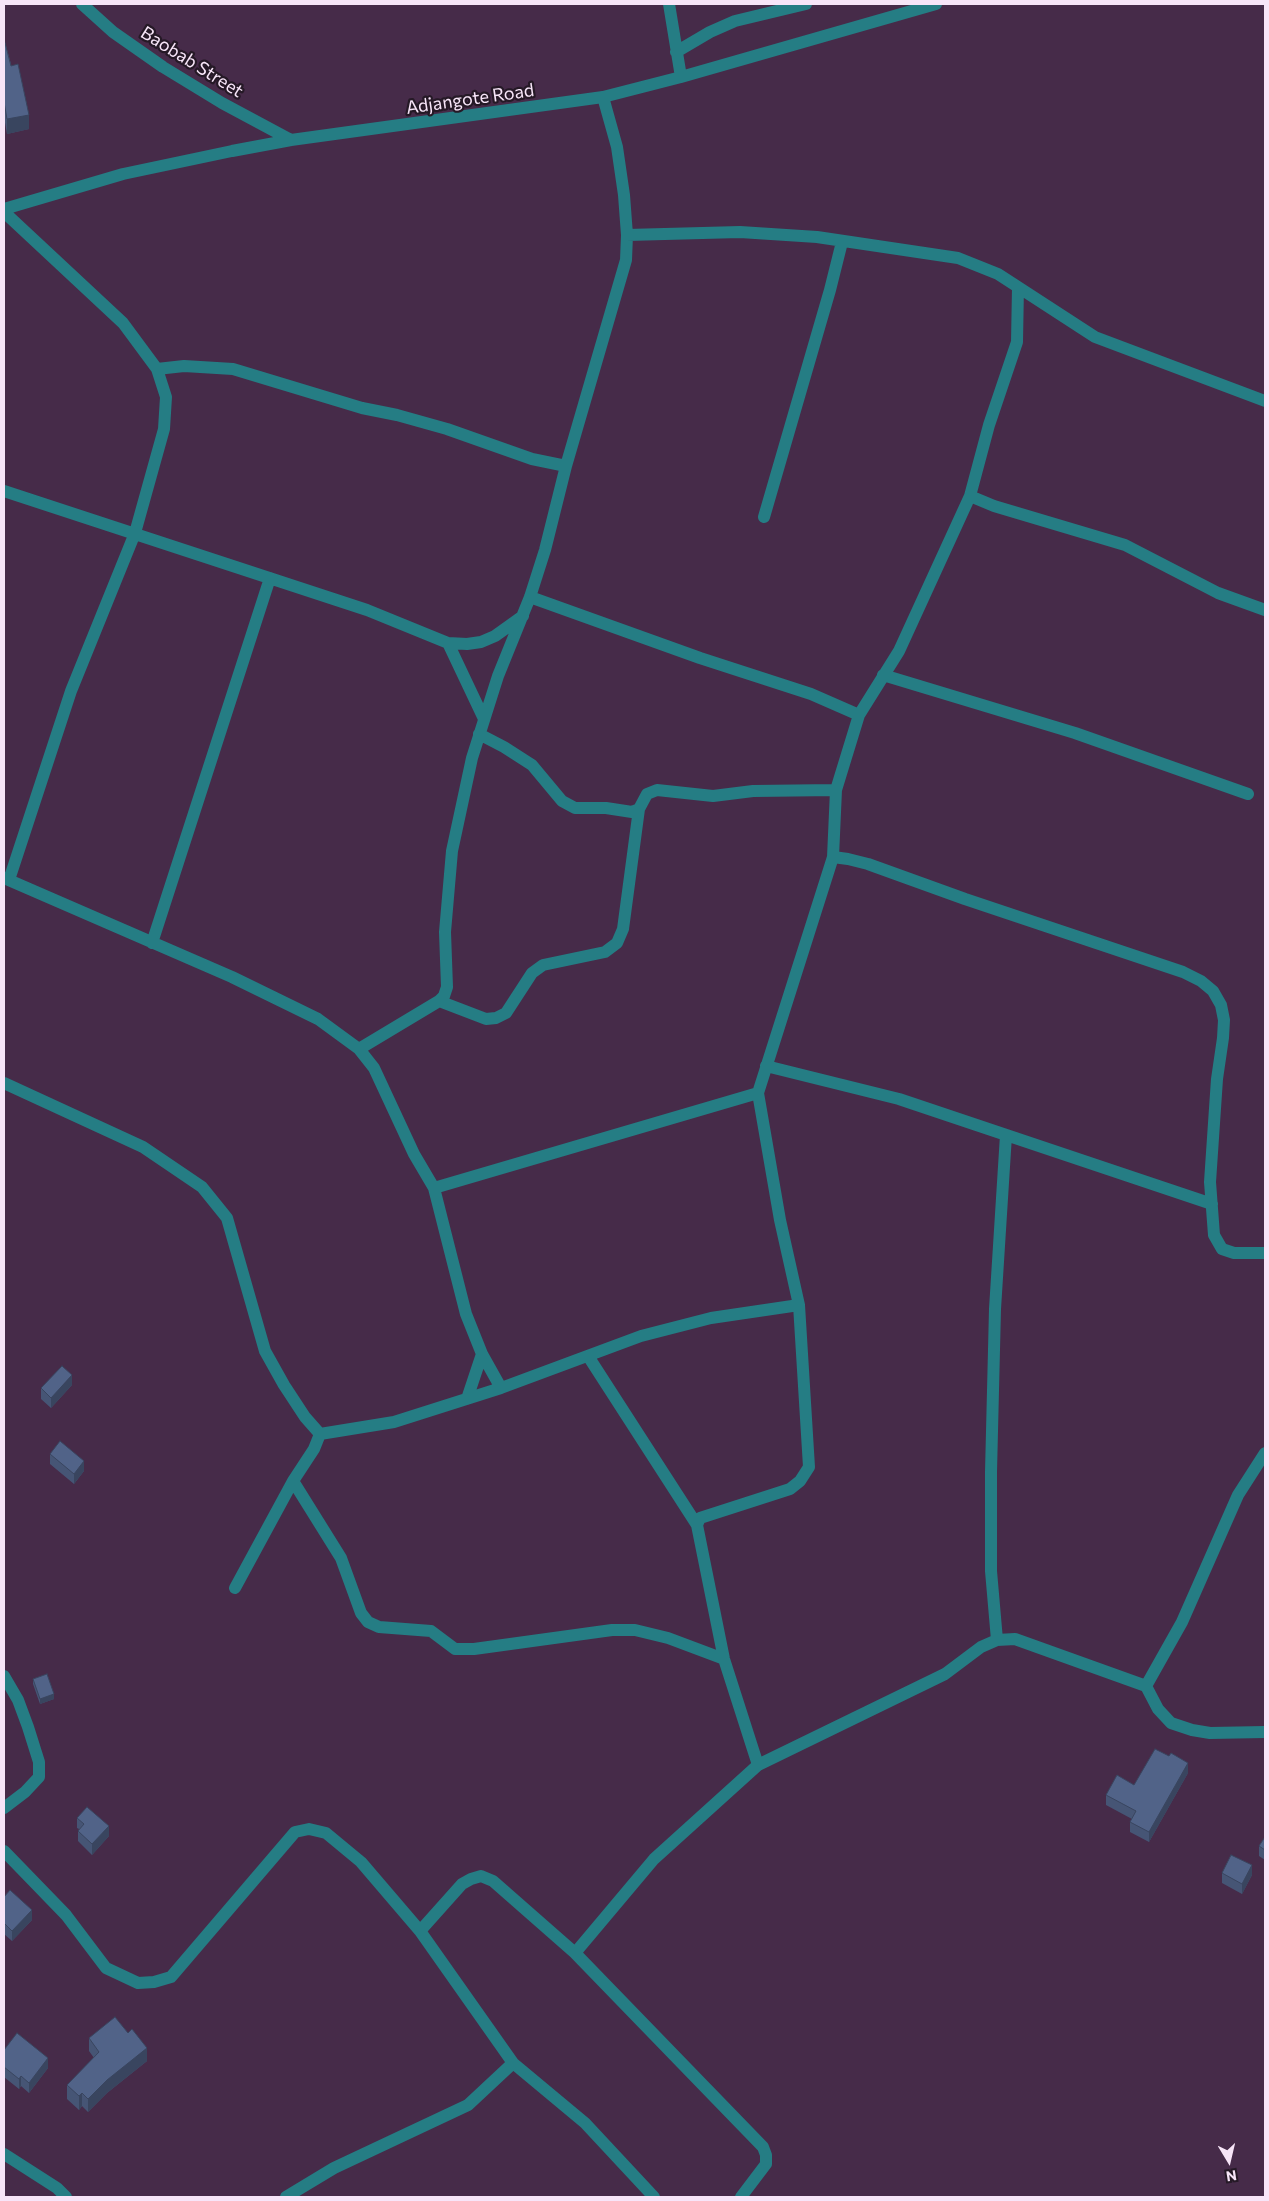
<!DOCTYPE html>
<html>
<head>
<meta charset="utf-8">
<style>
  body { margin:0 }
  #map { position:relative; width:1269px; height:2201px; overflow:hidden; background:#462b49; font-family:Commissioner,sans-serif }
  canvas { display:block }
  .frame { position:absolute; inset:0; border:5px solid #f7e5f8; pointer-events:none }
  .north { position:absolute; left:1204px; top:2136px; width:50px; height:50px; -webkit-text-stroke:4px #251926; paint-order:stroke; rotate:171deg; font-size:14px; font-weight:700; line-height:20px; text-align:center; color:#f7e5f8 }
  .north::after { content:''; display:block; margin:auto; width:18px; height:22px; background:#f7e5f8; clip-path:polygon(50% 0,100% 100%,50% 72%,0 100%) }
</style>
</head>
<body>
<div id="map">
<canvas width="1269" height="2201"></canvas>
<div class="frame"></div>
<div class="north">N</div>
</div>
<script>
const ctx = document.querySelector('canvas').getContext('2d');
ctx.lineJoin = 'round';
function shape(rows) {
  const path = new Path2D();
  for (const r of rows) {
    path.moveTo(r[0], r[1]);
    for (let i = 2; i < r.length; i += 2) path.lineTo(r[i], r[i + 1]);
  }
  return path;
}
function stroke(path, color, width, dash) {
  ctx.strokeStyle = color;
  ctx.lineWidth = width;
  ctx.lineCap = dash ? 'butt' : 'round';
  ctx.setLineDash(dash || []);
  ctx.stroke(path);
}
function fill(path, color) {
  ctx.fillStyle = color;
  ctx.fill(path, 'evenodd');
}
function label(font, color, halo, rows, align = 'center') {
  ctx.font = font + ' Commissioner,sans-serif';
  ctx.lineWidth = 4.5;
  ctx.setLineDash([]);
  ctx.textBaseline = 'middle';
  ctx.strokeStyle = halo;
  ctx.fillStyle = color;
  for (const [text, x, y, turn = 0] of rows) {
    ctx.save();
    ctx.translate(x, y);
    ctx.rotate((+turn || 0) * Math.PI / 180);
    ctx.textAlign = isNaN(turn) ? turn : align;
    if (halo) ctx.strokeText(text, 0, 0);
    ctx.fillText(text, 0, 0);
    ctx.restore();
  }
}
stroke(shape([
  [82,4,113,32,163,67,222,103,291,140],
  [669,4,681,77],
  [676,52,710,32,735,21,806,4],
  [4,209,123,174,232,151,291,140,603,97,681,77,936,4],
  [4,212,123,323,157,369,166,397,164,429,135,533,71,691,9,880],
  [627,235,740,232,817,237,958,258,998,274,1095,337,1265,401],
  [1018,287,1017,342,989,425,970,496,899,651,859,715,836,790,833,857,848,859,868,864,965,899,1183,972,1201,981,1213,991,1221,1005,1224,1020,1223,1038,1217,1079,1210,1182,1214,1235,1222,1249,1234,1253,1265,1253],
  [157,369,184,366,233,369,362,408,397,415,447,429,532,459,566,466],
  [4,491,367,610,448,643,467,644,481,642,495,636,523,616],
  [970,496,994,506,1125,545,1218,593,1265,610],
  [764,517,830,290,842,242],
  [530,597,700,658,811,694,859,715],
  [448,643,484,719],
  [883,675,1075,733,1248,794],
  [479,734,504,747,532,765,562,801,575,808,606,808,632,812,639,809,647,794,657,790,713,796,753,791,836,790],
  [4,878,232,977,318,1019,359,1049,374,1068,414,1154,434,1188,466,1314,482,1354,501,1388],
  [152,943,270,578],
  [439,1001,486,1019,496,1018,506,1013,532,973,543,965,605,952,617,943,623,929,639,809],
  [359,1049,439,1001,444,996,447,987,445,932,452,851,472,758,498,676,530,597,545,550,566,466,626,260,627,235,624,195,617,147,603,97],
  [766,1066,899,1099,1212,1204],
  [4,1083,143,1147,202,1187,227,1218,265,1351,284,1385,305,1417,320,1434],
  [434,1188,758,1093],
  [588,1356,697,1525],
  [467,1399,482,1354],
  [293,1481,341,1558,361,1613,368,1622,379,1627,431,1631,455,1649,474,1649,612,1630,635,1630,668,1638,724,1659],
  [235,1588,293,1481,314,1449,320,1434,394,1422,501,1388,641,1336,711,1318,799,1305],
  [997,1640,991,1571,991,1472,995,1309,1006,1135],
  [4,1676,18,1700,28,1727,39,1762,39,1777,25,1792,4,1808],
  [1146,1686,1182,1622,1238,1495,1265,1453],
  [758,1765,724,1659,697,1525,700,1518,790,1489,800,1481,809,1467,799,1305,780,1220,758,1093,833,857],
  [4,1851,66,1915,106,1968,138,1983,154,1982,171,1977,295,1832,309,1829,326,1833,361,1862,420,1931,513,2063,585,2123,654,2197],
  [420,1931,462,1884,471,1879,481,1876,493,1881,575,1953,763,2147,766,2155,766,2164,741,2197],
  [575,1953,654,1859,758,1765,945,1674,981,1647,997,1640,1015,1639,1146,1686,1158,1709,1171,1723,1192,1730,1210,1733,1265,1732],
  [4,2154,57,2188,66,2197],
  [286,2197,334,2168,468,2105,513,2063]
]), '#257d84', 12);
fill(shape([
  [4,39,29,129,7,134,4,117],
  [72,1385,51,1408,41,1399,41,1388],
  [50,1454,84,1471,74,1484,50,1464],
  [33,1679,54,1699,40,1704,33,1684],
  [1188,1773,1149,1842,1130,1832,1130,1822,1132,1819,1106,1805,1106,1795,1134,1785],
  [77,1818,109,1836,92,1855,78,1841,78,1831,79,1829,77,1828],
  [1265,1837,1265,1860,1259,1856,1259,1846],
  [1222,1873,1252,1875,1242,1894,1222,1883],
  [4,1897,32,1920,12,1941,4,1934],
  [89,2038,147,2061,107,2093,88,2112,82,2106,79,2110,67,2099,67,2085,94,2058,89,2051],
  [4,2050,48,2068,29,2093,21,2086,19,2089,4,2077]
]), '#465575');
fill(shape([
  [29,115,29,129,7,134,7,119],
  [72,1375,72,1385,51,1408,51,1398],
  [4,1404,5,1404,5,1414,4,1415],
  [84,1461,84,1471,74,1484,74,1474],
  [54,1694,54,1699,40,1704,40,1699],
  [1188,1763,1188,1773,1149,1842,1149,1832],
  [109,1826,109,1836,92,1855,92,1844],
  [1252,1865,1252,1875,1242,1894,1242,1884],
  [32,1910,32,1920,12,1941,12,1931],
  [147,2048,147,2061,107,2093,88,2112,88,2099,107,2080],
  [48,2058,48,2068,29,2093,29,2083],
  [21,2076,21,2086,19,2089,19,2079],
  [82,2093,82,2106,79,2110,79,2096]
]), '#39455f');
const building = shape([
  [4,39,11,66,18,64,29,115,7,119,4,102,4,39],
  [62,1366,72,1375,51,1398,41,1388,62,1366],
  [60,1441,84,1461,74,1474,50,1454,60,1441],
  [47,1674,54,1694,40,1699,33,1679,47,1674],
  [1155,1749,1169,1756,1171,1753,1188,1763,1149,1832,1130,1822,1136,1811,1106,1795,1117,1775,1134,1785,1155,1749],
  [87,1807,109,1826,92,1844,78,1831,84,1824,77,1818,87,1807],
  [1265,1837,1265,1850,1259,1846,1265,1837],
  [1231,1855,1252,1865,1242,1884,1222,1873,1231,1855],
  [10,1890,32,1910,12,1931,4,1923,4,1897,10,1890],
  [115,2017,128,2033,132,2029,147,2048,107,2080,88,2099,82,2093,79,2096,67,2085,99,2052,89,2038,115,2017],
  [17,2033,48,2058,29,2083,21,2076,19,2079,4,2067,4,2050,17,2033]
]);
fill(building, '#516388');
stroke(building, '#39455f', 1);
label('18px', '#f7e5f8', '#251926', [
  ["Baobab Street",192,62,32],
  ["Adjangote Road",470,99,-8]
]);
</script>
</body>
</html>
